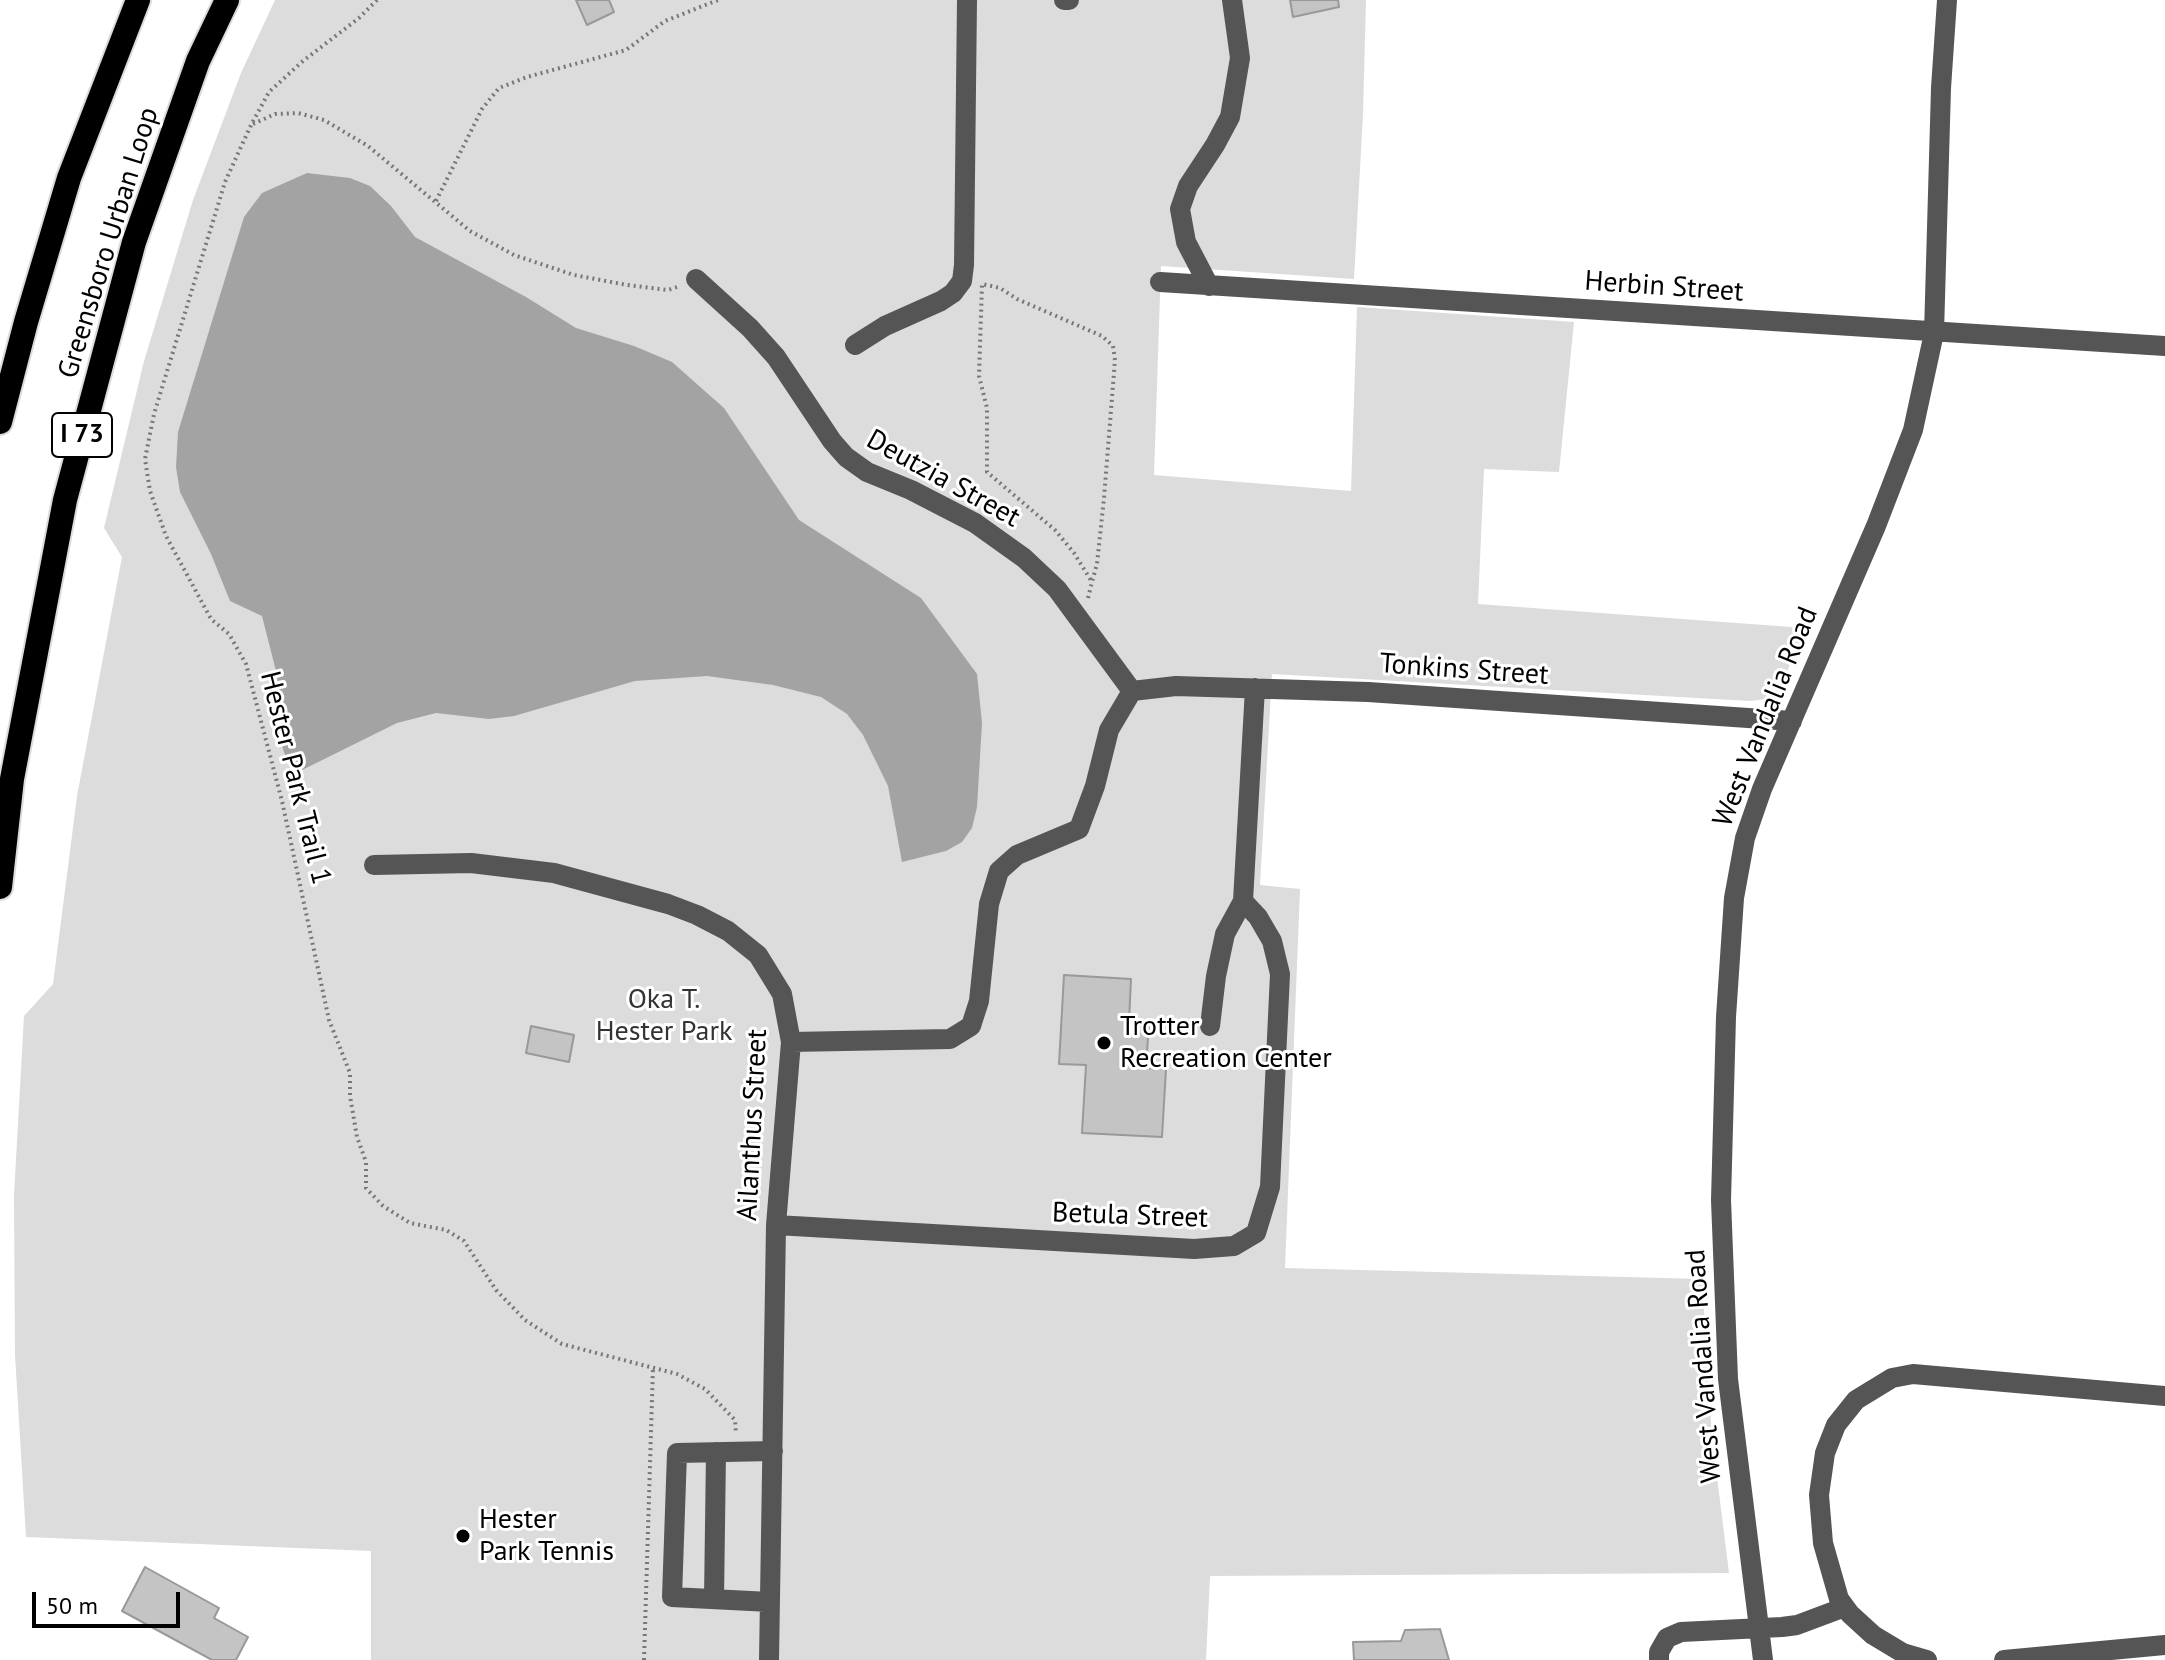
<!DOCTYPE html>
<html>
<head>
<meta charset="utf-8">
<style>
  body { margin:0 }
  #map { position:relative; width:2165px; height:1660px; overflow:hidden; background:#fff; font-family:"PT Sans",sans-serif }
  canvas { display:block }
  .scale { position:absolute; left:32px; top:1592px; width:148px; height:36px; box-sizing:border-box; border:4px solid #000; border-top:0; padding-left:10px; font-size:24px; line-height:28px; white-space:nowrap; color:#000; -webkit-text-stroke:6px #fff; paint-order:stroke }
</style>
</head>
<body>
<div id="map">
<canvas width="2165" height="1660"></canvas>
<div class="scale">50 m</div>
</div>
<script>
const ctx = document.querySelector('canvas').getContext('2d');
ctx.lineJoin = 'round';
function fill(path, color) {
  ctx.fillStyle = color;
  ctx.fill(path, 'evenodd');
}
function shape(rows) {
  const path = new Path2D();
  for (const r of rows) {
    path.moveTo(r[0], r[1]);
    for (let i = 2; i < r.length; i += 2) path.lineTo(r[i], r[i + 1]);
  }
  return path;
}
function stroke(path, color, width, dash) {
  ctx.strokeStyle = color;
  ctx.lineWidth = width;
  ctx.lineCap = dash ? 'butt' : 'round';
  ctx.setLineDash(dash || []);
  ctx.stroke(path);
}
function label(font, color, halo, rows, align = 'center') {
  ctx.font = font + ' "PT Sans",sans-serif';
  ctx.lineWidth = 6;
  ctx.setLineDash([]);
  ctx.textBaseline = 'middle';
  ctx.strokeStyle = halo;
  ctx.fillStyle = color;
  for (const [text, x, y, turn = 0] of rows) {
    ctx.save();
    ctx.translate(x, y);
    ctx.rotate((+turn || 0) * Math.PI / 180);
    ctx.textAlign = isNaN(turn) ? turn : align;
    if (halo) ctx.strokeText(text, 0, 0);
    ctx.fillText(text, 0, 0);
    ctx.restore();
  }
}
fill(shape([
  [275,0,1366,0,1363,114,1354,279,1161,266,1154,475,1351,491,1357,307,1574,322,1559,472,1484,469,1478,604,1805,628,1779,691,1767,699,1750,701,1272,674,1260,885,1300,889,1285,1268,1702,1279,1712,1437,1729,1573,1210,1576,1206,1660,371,1660,371,1551,26,1537,15,1355,14,1195,24,1016,53,984,77,796,122,557,104,528,144,361,193,200,241,73]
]), '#dcdcdc');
fill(shape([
  [307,173,350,178,370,186,391,206,415,237,526,297,576,328,634,346,672,362,724,408,799,520,921,598,977,674,982,723,977,807,972,828,962,842,946,851,902,862,888,786,863,735,847,714,821,697,773,685,707,676,635,681,514,716,489,719,436,713,397,723,292,775,282,746,277,675,262,616,230,601,211,554,180,492,176,467,178,432,244,217,262,193]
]), '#a3a3a3');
const building = shape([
  [576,0,609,0,614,12,587,25,576,0],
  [1290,0,1338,0,1339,7,1293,17,1290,0],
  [1064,975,1131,979,1129,1021,1149,1022,1146,1068,1166,1069,1162,1137,1082,1133,1086,1065,1059,1064,1064,975],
  [531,1026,574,1035,569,1062,526,1053,531,1026],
  [145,1567,219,1608,214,1618,248,1637,236,1660,212,1660,122,1611,145,1567],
  [1440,1629,1449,1660,1354,1660,1353,1642,1401,1641,1405,1630,1440,1629]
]);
fill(building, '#c4c4c4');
stroke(building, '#999', 2);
const highway = shape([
  [0,422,26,322,69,178,138,0],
  [0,887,12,779,65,500,134,242,198,61,227,0]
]);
stroke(highway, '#dbdbdb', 28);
stroke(shape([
  [377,0,359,18,303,61,269,92,251,125,225,182,154,414,145,459,150,491,166,536,211,619,229,634,246,664,282,801,329,1020,350,1073,350,1096,357,1137,366,1162,366,1188,383,1206,410,1223,446,1230,464,1241,496,1290,525,1320,562,1344,677,1374,705,1389,735,1420,736,1433],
  [253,124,275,114,298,113,324,120,368,146,470,231,514,255,574,275,627,285,668,290,680,286],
  [436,201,482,109,499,88,527,77,626,50,665,21,718,0],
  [1088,598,1092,582,1097,564,1104,498,1115,360,1113,346,1102,336,1017,299,1000,288,982,284,979,376,987,408,987,472,1055,530,1074,553,1092,582],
  [644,1660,653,1367]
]), '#777', 4, [2, 4]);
stroke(shape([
  [1064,0,1069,0],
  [696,279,750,328,776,357,832,441,846,457,867,472,911,490,975,523,1024,558,1057,589,1132,691],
  [1160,282,2165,346],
  [1209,286,1186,242,1180,209,1188,186,1215,145,1230,117,1240,58,1232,0],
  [855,345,885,326,941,301,953,293,962,281,964,265,967,0],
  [1132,691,1176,686,1368,692,1792,721],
  [374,865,471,863,554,873,668,904,697,915,728,931,758,955,782,994,791,1042,776,1225,769,1660],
  [1210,1026,1216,976,1225,934,1243,901],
  [791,1042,950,1039,971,1026,979,1001,989,904,999,871,1017,855,1079,829,1095,786,1109,730,1132,691],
  [776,1225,1194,1249,1234,1246,1256,1233,1270,1187,1280,974,1272,941,1258,917,1243,901,1255,688],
  [714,1599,716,1452],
  [770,1602,672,1597,677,1453,773,1451],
  [1659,1660,1659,1652,1667,1638,1681,1632,1782,1627,1797,1625,1845,1607],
  [1763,1660,1728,1379,1721,1200,1726,1017,1734,898,1745,838,1762,789,1876,526,1913,430,1934,333,1941,88,1947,0],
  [1927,1660,1903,1653,1873,1635,1850,1614,1839,1599,1823,1543,1819,1495,1825,1453,1836,1425,1856,1400,1892,1378,1913,1374,2165,1396],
  [2004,1660,2165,1645]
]), '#555', 20);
stroke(highway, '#000', 24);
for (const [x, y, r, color] of [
  [1104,1043,8,"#000"],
  [463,1536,8,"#000"]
]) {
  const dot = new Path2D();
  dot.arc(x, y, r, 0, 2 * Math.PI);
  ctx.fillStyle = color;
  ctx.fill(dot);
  stroke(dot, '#fff', 3);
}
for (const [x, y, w] of [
  [82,435,60]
]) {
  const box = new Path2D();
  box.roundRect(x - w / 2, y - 22, w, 44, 6);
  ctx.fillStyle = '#fff';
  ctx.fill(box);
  stroke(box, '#000', 2);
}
label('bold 26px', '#000', null, [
  ["I 73",82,435]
]);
label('28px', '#000', '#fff', [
  ["Greensboro Urban Loop",109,243,-73],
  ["Herbin Street",1664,287,4],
  ["Deutzia Street",943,479,29],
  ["Tonkins Street",1464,670,4],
  ["West Vandalia Road",1766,717,-68],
  ["Hester Park Trail 1",295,778,76],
  ["Ailanthus Street",753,1125,-87],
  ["Betula Street",1130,1216,2],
  ["West Vandalia Road",1704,1366,-94]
]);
label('28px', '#333', '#fff', [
  ["Oka T.",664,1000],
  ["Hester Park",664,1032]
]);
label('28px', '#000', '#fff', [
  ["Trotter",1120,1027],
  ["Recreation Center",1120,1059],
  ["Hester",479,1520],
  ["Park Tennis",479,1552]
], 'left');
</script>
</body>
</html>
